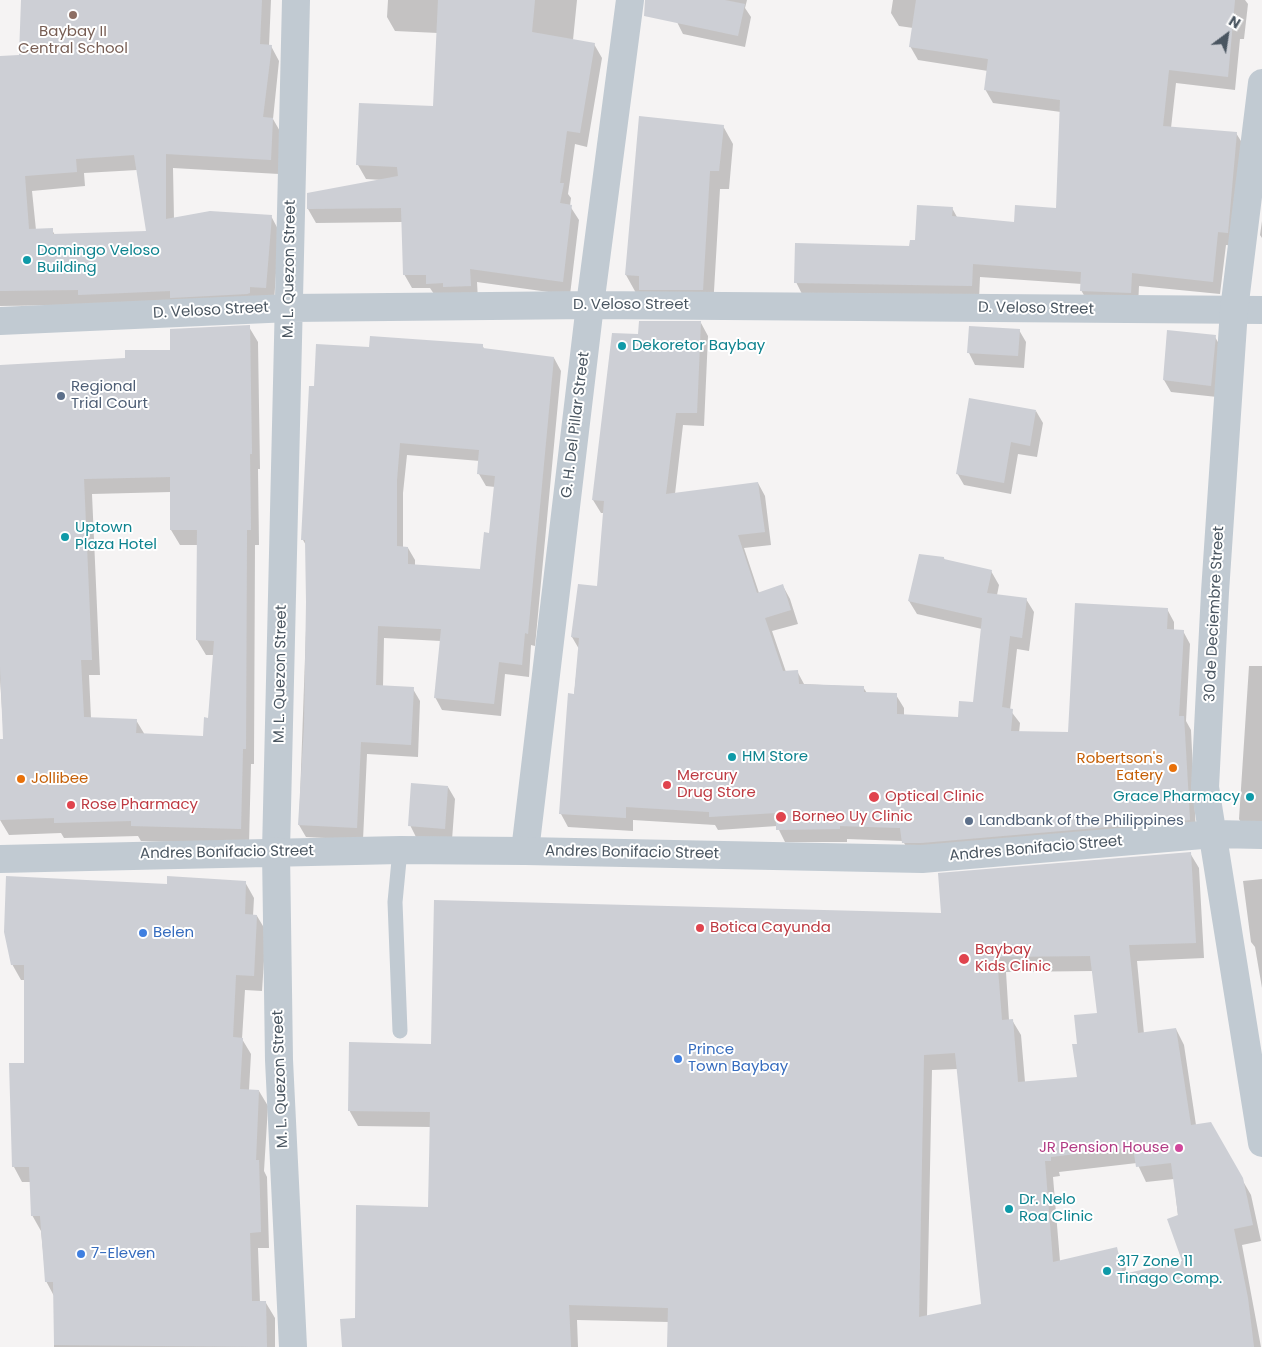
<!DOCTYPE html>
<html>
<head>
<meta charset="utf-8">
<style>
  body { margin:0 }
  #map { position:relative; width:1262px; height:1347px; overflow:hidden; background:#f5f3f3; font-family:Poppins,sans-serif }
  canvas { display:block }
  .north { position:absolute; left:1202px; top:10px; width:50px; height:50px; -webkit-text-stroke:4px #fff; paint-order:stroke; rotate:31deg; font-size:14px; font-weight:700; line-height:20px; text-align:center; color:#4a5661 }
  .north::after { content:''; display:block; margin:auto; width:18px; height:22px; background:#4a5661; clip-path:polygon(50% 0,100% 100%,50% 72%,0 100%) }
</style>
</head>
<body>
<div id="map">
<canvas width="1262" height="1347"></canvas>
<div class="north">N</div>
</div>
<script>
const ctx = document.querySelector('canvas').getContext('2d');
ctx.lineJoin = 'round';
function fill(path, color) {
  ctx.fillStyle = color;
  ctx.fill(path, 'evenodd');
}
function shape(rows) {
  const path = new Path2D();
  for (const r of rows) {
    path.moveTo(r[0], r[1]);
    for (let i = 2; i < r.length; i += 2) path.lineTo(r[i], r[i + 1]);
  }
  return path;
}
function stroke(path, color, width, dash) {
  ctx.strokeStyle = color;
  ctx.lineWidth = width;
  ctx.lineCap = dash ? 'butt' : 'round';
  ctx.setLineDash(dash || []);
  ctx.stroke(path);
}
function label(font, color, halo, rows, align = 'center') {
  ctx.font = font + ' Poppins,sans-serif';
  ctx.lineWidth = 4;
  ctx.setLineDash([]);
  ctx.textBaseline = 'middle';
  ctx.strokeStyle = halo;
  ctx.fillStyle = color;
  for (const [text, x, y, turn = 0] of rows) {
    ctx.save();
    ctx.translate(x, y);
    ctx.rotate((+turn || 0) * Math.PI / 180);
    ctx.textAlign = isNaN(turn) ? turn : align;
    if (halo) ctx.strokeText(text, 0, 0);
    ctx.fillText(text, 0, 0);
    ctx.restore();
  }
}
fill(shape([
  [22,0,271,0,269,46,271,46,279,61,273,119,281,133,279,174,173,168,174,219,271,216,279,231,274,302,0,306,0,57,20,56],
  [137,170,147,232,55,235,52,230,36,230,32,191,85,186,84,173],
  [388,0,577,0,573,40,594,44,602,58,587,147,575,144,568,194,571,198,570,206,579,220,570,295,477,282,478,300,436,297,430,288,412,288,404,274,402,222,316,223,308,209,308,194,382,180,366,179,358,165,434,107,438,33,395,31,387,17],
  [682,0,747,0,745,8,751,17,745,47,683,34,677,22],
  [893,0,1245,0,1248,4,1244,39,1240,39,1235,90,1176,83,1171,128,1236,133,1244,146,1235,246,1226,245,1220,294,1139,286,1138,306,1089,304,1081,290,1082,284,980,277,979,299,803,296,796,282,911,247,952,208,957,217,1015,223,1057,209,1061,112,993,103,985,89,988,71,918,60,910,46,913,28,899,26,891,13],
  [723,126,733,144,729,189,720,189,713,308,636,293,626,275],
  [1262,221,1262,238,1260,235],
  [701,323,708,336,704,426,683,425,675,494,758,483,765,496,771,545,744,548,759,593,783,586,790,599,798,624,772,631,786,672,797,671,804,684,863,687,867,693,896,695,904,708,904,715,959,718,975,703,982,629,917,614,909,601,944,558,945,561,991,571,999,585,997,595,1026,599,1034,612,1029,651,1017,649,1010,710,1020,723,1019,733,1069,733,1167,609,1174,622,1174,631,1183,631,1190,644,1186,721,1191,730,1196,833,911,856,903,841,847,839,847,842,785,842,777,826,718,830,715,825,633,820,633,831,568,827,561,814,579,649,572,637,598,587,604,513,601,513,593,500,640,336],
  [249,327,258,342,260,469,258,469,259,545,255,545,254,764,251,764,249,844,141,841,138,836,64,838,61,833,9,835,0,820,0,741,4,740,0,679,0,366,126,360,171,352],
  [171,492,171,530,180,545,199,545,197,640,206,655,214,655,209,719,204,738,145,735,136,720,91,718,89,675,100,675,92,494],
  [970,327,1019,330,1026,342,1024,368,975,365,969,353],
  [1169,331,1215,337,1222,349,1217,397,1171,392,1164,380],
  [371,337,482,345,485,350,554,358,561,371,535,646,531,645,529,677,505,674,501,716,442,710,435,697,441,641,384,638,383,687,413,689,420,701,418,757,367,754,363,840,306,837,299,825,307,602,307,547,303,540,315,387,370,348],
  [407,455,480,461,479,474,486,486,495,487,491,534,481,570,415,565,415,560,408,548,403,548,403,493],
  [1036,411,1043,423,1037,457,1018,454,1011,494,964,485,957,473],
  [1249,666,1262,666,1262,832,1246,832,1239,819],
  [448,787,455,799,452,840,416,837,410,825],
  [1190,853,1199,868,1204,958,1137,961,1144,1034,1176,1029,1184,1045,1196,1125,1210,1124,1251,1195,1261,1241,1242,1245,1261,1347,669,1347,669,1322,577,1320,578,1347,342,1347,356,1320,429,1208,431,1127,358,1126,349,1110,433,1046],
  [1093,971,1098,1014,1079,1045,1078,1078,1025,1082,1021,1035,1012,1020,1009,1020,1006,972],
  [958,1069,982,1305,927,1317,932,1070],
  [1137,1163,1146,1182,1174,1179,1183,1262,1127,1274,1125,1264,1116,1249,1060,1261,1053,1177,1060,1176,1059,1172],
  [1262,879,1262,988,1255,947,1251,942,1243,881],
  [245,882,254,898,253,916,257,916,266,931,262,991,245,990,242,1039,251,1054,249,1090,259,1091,268,1106,264,1171,267,1177,269,1248,258,1248,260,1303,266,1303,275,1318,275,1347,54,1347,54,1296,46,1281,41,1231,32,1215,31,1182,22,1182,14,1167,25,1064,25,980,21,980,12,964,168,885]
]), '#0003');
fill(shape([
  [21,0,262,0,260,44,272,45,263,117,273,118,271,160,166,154,166,219,210,211,272,215,266,288,250,287,250,293,247,294,170,298,170,291,78,295,78,290,0,291,0,56,19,55],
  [134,155,146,231,53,234,53,228,29,229,25,176,77,172,76,159],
  [438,0,535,0,532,32,595,43,580,133,567,131,560,183,564,183,560,203,572,205,563,282,470,269,471,286,443,287,443,283,426,284,426,275,403,275,401,208,307,209,307,193,398,176,397,167,356,165,359,103,433,106],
  [645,0,725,0,745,4,738,36,644,16],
  [916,0,1235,0,1228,77,1169,70,1163,126,1237,132,1228,233,1218,232,1213,282,1132,273,1131,293,1080,291,1081,272,973,264,972,286,794,283,795,243,909,246,910,240,915,240,917,205,953,207,952,216,1014,222,1015,205,1056,208,1060,100,984,90,988,59,909,47],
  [639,116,724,125,719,171,710,171,703,290,639,290,639,276,625,275],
  [639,321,701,321,697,413,676,413,666,494,758,482,765,532,738,535,757,593,783,584,791,610,765,618,783,671,798,670,799,684,864,686,864,692,897,693,897,714,958,717,959,701,973,702,982,618,908,601,919,554,944,557,944,559,992,570,987,593,1027,598,1022,638,1010,636,1002,707,1013,709,1011,731,1068,732,1075,603,1168,608,1167,629,1184,630,1179,716,1184,716,1190,820,921,843,902,843,900,828,840,826,840,829,776,830,776,813,709,817,709,812,626,807,626,818,559,814,568,693,574,694,579,638,571,637,578,584,597,586,604,501,592,500,612,333,638,334],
  [250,325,252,454,250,454,251,530,247,530,246,749,243,749,241,829,131,826,131,821,54,823,54,818,0,820,0,739,3,739,0,667,0,365,125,358,125,350,170,350,170,329],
  [170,477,170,530,197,530,196,640,214,641,208,718,204,717,203,736,136,733,137,719,84,717,81,660,92,660,84,479],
  [969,326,1020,329,1018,356,967,353],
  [1167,330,1216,335,1211,386,1163,380],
  [370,336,483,344,483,348,554,357,528,634,525,633,522,665,499,662,494,704,434,698,441,629,378,626,376,685,414,687,411,745,361,742,357,828,298,825,304,726,306,602,305,540,301,540,309,386,314,386,316,344,369,347],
  [400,443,479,450,477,474,495,476,489,533,484,532,480,569,408,564,408,547,397,546,397,480],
  [969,398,1036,410,1030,446,1011,442,1004,483,956,474],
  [411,783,448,786,445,829,408,826],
  [1191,852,1196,943,1129,945,1138,1033,1176,1028,1191,1125,1211,1122,1243,1178,1253,1225,1234,1229,1248,1298,1254,1347,667,1347,668,1308,569,1305,571,1347,342,1347,340,1319,355,1318,356,1205,428,1207,430,1112,348,1111,349,1042,431,1044,434,900,941,913,938,873],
  [1090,956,1097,1013,1074,1015,1077,1044,1072,1044,1077,1077,1018,1082,1013,1019,1002,1020,997,957],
  [955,1053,981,1304,919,1317,924,1055],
  [1133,1147,1136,1167,1171,1163,1178,1215,1167,1219,1182,1261,1123,1274,1117,1247,1053,1262,1045,1161,1051,1161,1051,1157],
  [6,876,167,884,167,876,246,881,245,914,257,915,254,976,236,975,233,1037,243,1038,240,1089,259,1090,256,1160,259,1160,261,1232,250,1233,252,1301,266,1301,267,1347,54,1345,53,1282,45,1282,40,1216,31,1216,29,1167,12,1167,9,1063,24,1063,24,965,11,965,4,932]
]), '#cdcfd5');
stroke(shape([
  [400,850,395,902,400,1031]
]), '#c1cad2', 15);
stroke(shape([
  [0,321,290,308,590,305,1262,310],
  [276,851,296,0],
  [525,851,590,305,630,0]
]), '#c1cad2', 28);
stroke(shape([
  [1262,83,1234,310,1215,592,1205,787,1262,1143],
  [276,851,279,1060,293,1347],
  [0,859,400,850,525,851,922,859,1214,834,1262,835]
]), '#c1cad2', 28);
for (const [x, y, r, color] of [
  [73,15,5,"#8d6e63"],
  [27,260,5,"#0f9aa8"],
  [622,346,5,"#0f9aa8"],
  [61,396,5,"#5c6f8a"],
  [65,537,5,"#0f9aa8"],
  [732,757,5,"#0f9aa8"],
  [1173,768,5,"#e8710a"],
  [21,779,5,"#e8710a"],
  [667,785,5,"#e0444e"],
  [874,797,6,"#e0444e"],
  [1250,797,5,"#0f9aa8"],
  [71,805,5,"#e0444e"],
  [781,817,6,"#e0444e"],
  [969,821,5,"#5c6f8a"],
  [700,928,5,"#e0444e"],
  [143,933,5,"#3f7fe0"],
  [964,959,6,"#e0444e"],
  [678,1059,5,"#3f7fe0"],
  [1179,1148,5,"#d1479c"],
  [1009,1209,5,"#0f9aa8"],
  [81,1254,5,"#3f7fe0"],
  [1107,1271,5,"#0f9aa8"]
]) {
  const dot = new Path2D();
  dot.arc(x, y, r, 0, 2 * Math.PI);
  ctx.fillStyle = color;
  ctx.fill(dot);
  stroke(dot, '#fff', 2);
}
label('15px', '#785e54', '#fff', [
  ["Baybay II",73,32],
  ["Central School",73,49]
]);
label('15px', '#0d838f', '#fff', [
  ["Domingo Veloso",37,251],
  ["Building",37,268],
  ["Dekoretor Baybay",632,346],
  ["Uptown",75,528],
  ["Plaza Hotel",75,545],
  ["HM Store",742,757],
  ["Grace Pharmacy",1240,797,"right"],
  ["Dr. Nelo",1019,1200],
  ["Roa Clinic",1019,1217],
  ["317 Zone 11",1117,1262],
  ["Tinago Comp.",1117,1279]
], 'left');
label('15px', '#4a5661', '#fff', [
  ["M. L. Quezon Street",290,269,-89],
  ["D. Veloso Street",631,305],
  ["D. Veloso Street",1036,309,1],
  ["D. Veloso Street",211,311,-3],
  ["G. H. Del Pillar Street",576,425,-83],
  ["30 de Deciembre Street",1215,614,-87],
  ["M. L. Quezon Street",281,674,-89],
  ["Andres Bonifacio Street",1036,849,-5],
  ["Andres Bonifacio Street",227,853,-1],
  ["Andres Bonifacio Street",632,853,1],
  ["M. L. Quezon Street",281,1079,-92]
]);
label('15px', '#4e5e75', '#fff', [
  ["Regional",71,387],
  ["Trial Court",71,404],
  ["Landbank of the Philippines",979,821]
], 'left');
label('15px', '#c56008', '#fff', [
  ["Robertson's",1163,759],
  ["Eatery",1163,776],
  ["Jollibee",31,779,"left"]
], 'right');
label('15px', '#be3a42', '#fff', [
  ["Mercury",677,776],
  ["Drug Store",677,793],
  ["Optical Clinic",885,797],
  ["Rose Pharmacy",81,805],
  ["Borneo Uy Clinic",792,817],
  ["Botica Cayunda",710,928],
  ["Baybay",975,950],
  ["Kids Clinic",975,967]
], 'left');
label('15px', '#366cbe', '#fff', [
  ["Belen",153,933],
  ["Prince",688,1050],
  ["Town Baybay",688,1067],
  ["7-Eleven",91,1254]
], 'left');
label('15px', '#b23c85', '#fff', [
  ["JR Pension House",1169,1148]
], 'right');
</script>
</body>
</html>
